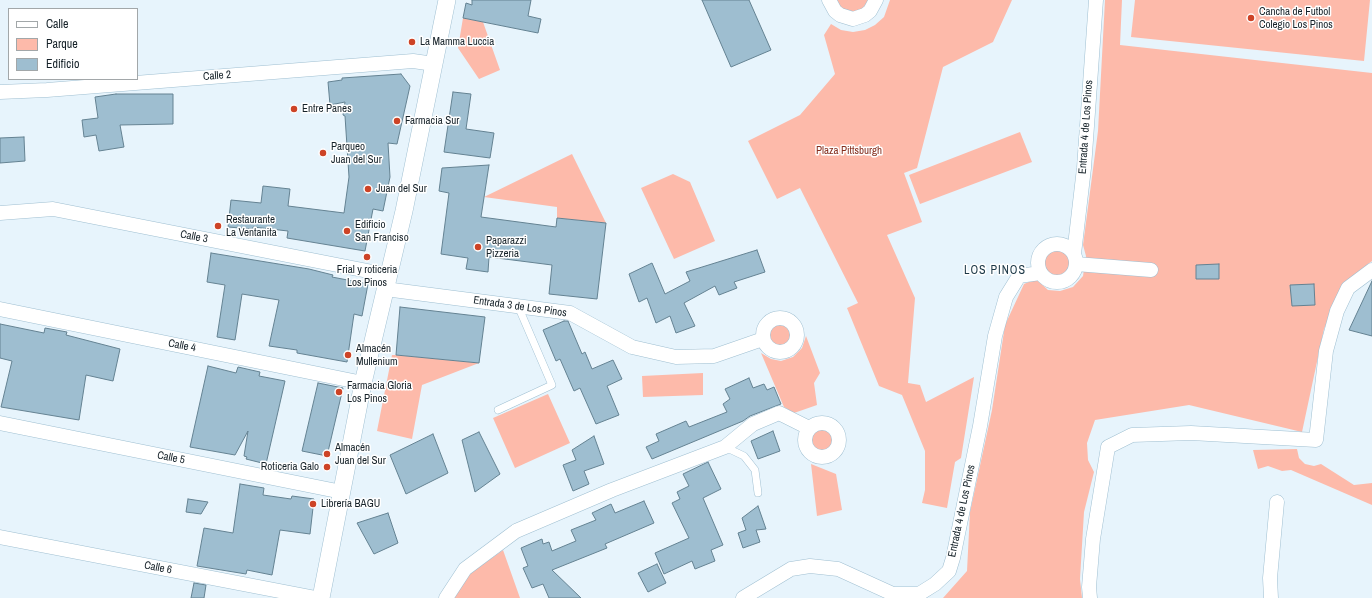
<!DOCTYPE html>
<html>
<head>
<meta charset="utf-8">
<style>
  body { margin:0 }
  #map { position:relative; width:1372px; height:598px; overflow:hidden; background:#e7f4fc; font-family:"Archivo Narrow",sans-serif }
  canvas { display:block }
  .legend { position:absolute; left:8px; top:8px; width:130px; height:72px; box-sizing:border-box; background:#fff; border:1px solid #a2a7a9; margin:0; padding:5px 7px; list-style:none; font-size:12px; color:#162229 }
  .legend li { display:flex; align-items:center; gap:8px; height:20px }
  .legend b { width:20px; border:1px solid #a2a7a9 }
</style>
</head>
<body>
<div id="map">
<canvas width="1372" height="598"></canvas>
<ul class="legend">
<li><b style="height:5px;background:#fff"></b>Calle</li>
<li><b style="height:11px;background:#fdbaaa"></b>Parque</li>
<li><b style="height:11px;background:#9ebed0"></b>Edificio</li>
</ul>
</div>
<script>
const ctx = document.querySelector('canvas').getContext('2d');
ctx.lineJoin = 'round';
function fill(path, color) {
  ctx.fillStyle = color;
  ctx.fill(path, 'evenodd');
}
function shape(rows) {
  const path = new Path2D();
  for (const r of rows) {
    if (r.length === 3) {
      path.moveTo(r[0] + r[2], r[1]);
      path.arc(r[0], r[1], r[2], 0, 2 * Math.PI);
      continue;
    }
    path.moveTo(r[0], r[1]);
    for (let i = 2; i < r.length; i += 2) path.lineTo(r[i], r[i + 1]);
  }
  return path;
}
function stroke(path, color, width, dash) {
  ctx.strokeStyle = color;
  ctx.lineWidth = width;
  ctx.lineCap = dash ? 'butt' : 'round';
  ctx.setLineDash(dash || []);
  ctx.stroke(path);
}
function label(font, color, halo, rows, align = 'center') {
  ctx.font = font + ' "Archivo Narrow",sans-serif';
  ctx.lineWidth = 3;
  ctx.setLineDash([]);
  ctx.textBaseline = 'middle';
  ctx.strokeStyle = halo;
  ctx.fillStyle = color;
  for (const [text, x, y, turn = 0] of rows) {
    ctx.save();
    ctx.translate(x, y);
    ctx.rotate((+turn || 0) * Math.PI / 180);
    ctx.textAlign = isNaN(turn) ? turn : align;
    if (halo) ctx.strokeText(text, 0, 0);
    ctx.fillText(text, 0, 0);
    ctx.restore();
  }
}
fill(shape([
  [835,0,869,0,862,9,851,13,841,9],
  [890,0,1012,0,993,42,943,67,917,168,904,173,922,222,887,235,915,298,908,383,920,385,926,402,974,377,961,458,955,462,947,508,922,503,925,490,925,451,902,395,879,386,847,308,858,303,800,188,777,199,748,141,800,115,835,74,824,35,831,24,841,30,853,32,865,30,875,25,884,17],
  [1105,0,1122,0,1120,45,1372,73,1372,261,1344,283,1324,329,1302,432,1189,405,1095,420,1087,443,1088,460,1094,472,1084,512,1080,579,1082,598,943,598,967,571,970,512,992,410,1005,325,1024,284,1036,279,1048,290,1060,291,1073,287,1083,276,1086,256,1083,245,1098,131],
  [1135,0,1370,0,1364,61,1131,37],
  [463,18,483,22,500,70,479,79,458,48],
  [1020,132,1032,162,920,204,909,175],
  [572,154,606,223,557,218,557,207,484,197],
  [673,174,690,182,715,241,674,259,641,188],
  [1056,263,14],
  [780,336,11],
  [806,336,820,373,814,383,817,405,794,413,784,407,761,353,771,359,781,361,793,357,802,348],
  [392,355,396,355,479,363,422,385,412,439,377,431],
  [703,373,703,395,643,397,642,376],
  [548,394,570,443,515,468,493,418],
  [822,440,11],
  [1297,449,1299,458,1305,464,1314,466,1321,464,1354,485,1372,483,1372,505,1291,470,1282,471,1268,466,1258,469,1253,450],
  [811,464,836,474,842,510,817,516],
  [503,550,520,598,452,598,469,574]
]), '#fdbaaa');
const building = shape([
  [472,0,531,0,528,16,541,19,538,33,463,18,466,3,472,5,472,0],
  [702,0,749,0,771,50,731,67,702,0],
  [401,74,410,86,397,144,388,143,390,177,383,211,373,209,365,251,287,238,288,231,253,227,253,229,228,227,231,200,261,203,263,186,290,189,288,206,344,213,349,177,345,116,343,115,345,102,330,105,328,82,342,80,342,78,401,74],
  [453,92,471,94,466,129,494,133,490,158,444,152,453,92],
  [116,94,173,94,173,124,120,125,124,147,99,151,96,135,84,137,82,120,98,118,95,97,116,94],
  [24,137,25,161,0,163,0,138,24,137],
  [489,165,481,217,556,227,557,218,606,223,597,299,549,294,552,265,489,257,488,272,466,269,468,258,441,254,449,193,439,191,442,168,489,165],
  [757,250,765,272,734,282,737,288,719,295,715,286,684,303,695,326,676,333,670,316,656,323,647,298,639,302,629,274,652,263,665,294,690,281,686,272,757,250],
  [211,253,309,269,333,275,332,277,368,284,362,316,354,314,347,362,297,353,297,350,269,346,279,300,242,294,235,340,217,337,225,285,207,282,211,253],
  [1219,264,1219,279,1196,279,1196,265,1219,264],
  [1372,281,1372,336,1349,330,1372,281],
  [1314,284,1315,305,1292,306,1290,285,1314,284],
  [400,307,485,317,479,363,396,355,400,307],
  [564,321,568,321,582,354,585,352,592,369,613,360,622,379,607,386,619,415,596,424,580,388,574,391,560,359,556,361,543,330,564,321],
  [0,324,44,333,45,328,67,332,66,335,120,349,113,381,86,375,79,420,1,407,12,361,0,358,0,324],
  [208,366,236,373,238,367,260,372,259,376,285,381,266,464,246,459,247,457,244,456,248,431,235,455,190,447,208,366],
  [749,378,753,388,764,384,767,390,774,387,781,404,750,416,743,421,652,459,646,447,659,441,656,434,686,421,689,427,727,412,723,404,730,399,725,389,749,378],
  [318,383,343,388,327,456,302,451,318,383],
  [773,431,780,451,758,459,751,441,773,431],
  [479,432,500,474,475,492,462,440,479,432],
  [433,434,448,473,406,494,390,455,433,434],
  [594,436,604,464,584,471,589,484,573,491,563,465,576,460,572,450,594,436],
  [708,462,721,489,703,498,723,545,711,550,715,561,695,569,692,561,664,574,655,553,689,538,672,503,680,499,677,492,689,486,683,474,708,462],
  [240,484,264,488,263,495,291,499,292,496,314,499,310,534,280,530,272,575,247,570,246,574,197,566,204,528,233,533,240,484],
  [188,499,208,502,201,514,186,512,188,499],
  [644,501,654,523,605,544,607,548,552,570,581,598,549,598,543,584,532,588,523,568,528,566,521,548,542,539,543,544,549,542,552,551,576,541,571,530,596,520,592,513,611,504,615,513,644,501],
  [758,506,766,529,756,530,760,542,743,548,738,533,746,530,742,518,758,506],
  [388,513,398,543,374,554,357,523,388,513],
  [657,564,666,583,648,592,638,573,657,564],
  [194,583,206,585,204,598,191,598,194,583]
]);
fill(building, '#9ebed0');
stroke(building, '#648292', 1);
const service = shape([
  [498,410,552,385,518,306],
  [725,447,744,456,755,470,758,493]
]);
const minor = shape([
  [829,0,835,11,840,15,853,19,865,15,870,11,876,0],
  [0,92,47,90,413,61,434,64],
  [0,213,53,209,388,275],
  [1057,263,19],
  [1074,254,1084,168,1096,0],
  [1076,264,1151,270],
  [385,289,570,313,632,347,676,357,714,356,763,339],
  [0,309,363,383],
  [780,335,17],
  [822,440,17],
  [0,423,342,492],
  [0,537,316,598],
  [446,598,465,569,516,531,612,490,725,447,753,424,779,413,809,428],
  [743,598,791,569,810,566,838,569,893,594,919,594,935,584,949,571,953,558,980,426,995,336,1006,297,1019,276,1040,273],
  [1090,598,1089,587,1093,539,1108,447,1132,435,1191,433,1316,440,1326,351,1337,311,1348,288,1372,270],
  [1271,598,1270,578,1277,502]
]);
const tertiary = shape([
  [321,598,363,383,404,211,447,0]
]);
stroke(service, '#9fbfd1', 8);
stroke(minor, '#9fbfd1', 15);
stroke(tertiary, '#9fbfd1', 18);
stroke(service, '#fff', 7);
stroke(minor, '#fff', 14);
stroke(tertiary, '#fff', 17);
for (const [x, y, r, color] of [
  [1251,18,4,"#cd4326"],
  [412,42,4,"#cd4326"],
  [294,109,4,"#cd4326"],
  [397,121,4,"#cd4326"],
  [323,153,4,"#cd4326"],
  [368,189,4,"#cd4326"],
  [218,226,4,"#cd4326"],
  [347,231,4,"#cd4326"],
  [478,247,4,"#cd4326"],
  [367,257,4,"#cd4326"],
  [348,355,4,"#cd4326"],
  [339,392,4,"#cd4326"],
  [327,454,4,"#cd4326"],
  [327,467,4,"#cd4326"],
  [313,504,4,"#cd4326"]
]) {
  const dot = new Path2D();
  dot.arc(x, y, r, 0, 2 * Math.PI);
  ctx.fillStyle = color;
  ctx.fill(dot);
  stroke(dot, '#fff', 1.5);
}
label('11px', '#162229', '#fff', [
  ["Cancha de Futbol",1259,12],
  ["Colegio Los Pinos",1259,25],
  ["La Mamma Luccia",420,42],
  ["Entre Panes",302,109],
  ["Farmacia Sur",405,121],
  ["Parqueo",331,147],
  ["Juan del Sur",331,160],
  ["Juan del Sur",376,189],
  ["Restaurante",226,220],
  ["La Ventanita",226,233],
  ["Edificio",355,225],
  ["San Franciso",355,238],
  ["Paparazzi",486,241],
  ["Pizzeria",486,254],
  ["Frial y roticeria",367,270,"center"],
  ["Los Pinos",367,283,"center"],
  ["Almacén",356,349],
  ["Mullenium",356,362],
  ["Farmacia Gloria",347,386],
  ["Los Pinos",347,399],
  ["Almacén",335,448],
  ["Juan del Sur",335,461],
  ["Roticeria Galo",319,467,"right"],
  ["Librería BAGU",321,504]
], 'left');
label('11px', '#162229', '#fff', [
  ["Calle 2",217,76,-4],
  ["Entrada 4 de Los Pinos",1086,127,-86],
  ["Calle 3",194,237,11],
  ["Entrada 3 de Los Pinos",520,307,8],
  ["Calle 4",182,346,11],
  ["Calle 5",171,458,11],
  ["Entrada 4 de Los Pinos",962,511,-78],
  ["Calle 6",158,568,11]
]);
label('11px', '#842d1c', '#fff', [
  ["Plaza Pittsburgh",849,151]
]);
ctx.letterSpacing = '1px';
label('12px', '#1b3746', '#fff', [
  ["LOS PINOS",995,271]
]);
ctx.letterSpacing = '0px';
</script>
</body>
</html>
